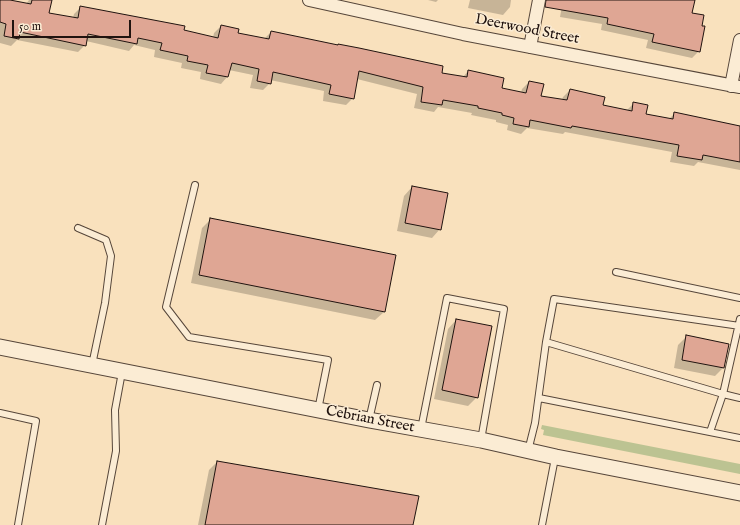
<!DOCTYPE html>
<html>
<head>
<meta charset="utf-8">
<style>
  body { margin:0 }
  #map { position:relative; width:740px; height:525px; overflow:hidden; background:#f9e1bd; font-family:"IM FELL English",serif }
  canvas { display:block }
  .scale { position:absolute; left:12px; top:20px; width:119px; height:18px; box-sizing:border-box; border:2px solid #20130f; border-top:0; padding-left:5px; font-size:12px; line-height:14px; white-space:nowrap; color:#20130f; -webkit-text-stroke:3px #fbecd4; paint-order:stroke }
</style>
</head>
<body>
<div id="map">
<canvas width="740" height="525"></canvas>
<div class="scale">50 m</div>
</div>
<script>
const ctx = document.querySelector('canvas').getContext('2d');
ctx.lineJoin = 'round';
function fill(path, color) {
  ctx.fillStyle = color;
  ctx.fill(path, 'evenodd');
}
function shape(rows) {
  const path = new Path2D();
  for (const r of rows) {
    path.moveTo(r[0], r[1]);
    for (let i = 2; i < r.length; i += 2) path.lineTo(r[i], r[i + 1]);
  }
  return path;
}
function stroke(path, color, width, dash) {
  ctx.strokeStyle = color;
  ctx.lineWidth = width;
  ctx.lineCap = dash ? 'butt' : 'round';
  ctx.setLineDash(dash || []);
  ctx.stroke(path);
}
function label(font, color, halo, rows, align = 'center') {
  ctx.font = font + ' "IM FELL English",serif';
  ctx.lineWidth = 3;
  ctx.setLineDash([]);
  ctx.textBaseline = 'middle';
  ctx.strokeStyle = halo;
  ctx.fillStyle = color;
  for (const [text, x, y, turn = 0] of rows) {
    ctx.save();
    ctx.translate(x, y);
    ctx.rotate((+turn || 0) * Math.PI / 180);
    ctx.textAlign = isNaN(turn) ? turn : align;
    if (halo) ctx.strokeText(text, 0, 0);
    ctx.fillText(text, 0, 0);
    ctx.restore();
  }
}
fill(shape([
  [542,425,740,464,740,474,543,435,544,430,541,429]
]), '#bcc392');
fill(shape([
  [0,0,26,4,29,0,51,0,48,13,73,18,74,14,81,7,213,38,214,33,221,26,237,34,264,39,271,32,441,73,463,77,468,71,501,89,521,93,522,89,529,82,540,96,562,100,563,97,570,90,602,106,627,110,634,103,645,115,669,119,674,114,740,126,740,170,698,162,694,166,670,162,672,152,565,132,563,134,527,128,521,134,507,130,508,125,496,122,496,120,471,115,472,113,438,107,434,112,414,108,417,94,357,79,353,98,346,105,323,101,324,91,270,80,270,83,263,90,250,88,253,75,229,70,227,77,221,84,200,79,201,72,181,68,182,63,154,57,155,50,134,45,129,51,86,41,85,45,78,52,17,40,11,46,0,43],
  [428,0,438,0,436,2],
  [470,0,511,0,510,7,503,15,468,8],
  [563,0,694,0,691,14,699,51,692,58,646,48,648,40,601,30,602,24,560,17],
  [412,187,440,229,432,238,397,231,404,196],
  [211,219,384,312,375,320,191,283,202,228],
  [456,320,477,397,468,406,434,399,448,329],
  [687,336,728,344,723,368,715,376,674,368,678,345],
  [217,462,412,525,198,525,209,470]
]), '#0003');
const building = shape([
  [0,0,10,0,31,4,32,0,52,0,49,13,78,18,80,6,185,26,184,30,218,38,221,25,239,29,238,33,269,39,271,31,338,45,338,44,359,48,443,66,442,73,467,77,468,70,504,78,502,88,526,93,529,81,544,84,541,96,567,100,570,89,605,97,603,105,632,111,633,102,648,105,646,114,673,119,674,112,740,126,740,162,703,155,702,160,677,156,679,145,572,126,571,128,530,120,529,127,513,124,514,118,502,115,502,113,478,108,478,106,443,100,442,105,421,102,423,87,359,71,354,99,329,94,331,85,273,72,271,84,257,81,259,69,232,63,228,77,206,73,208,65,187,61,188,56,160,50,162,43,138,38,137,44,88,34,86,46,20,32,19,39,4,36,6,24,0,22,0,0],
  [546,0,695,0,692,13,704,15,702,26,705,26,700,52,652,42,654,34,607,24,608,18,545,7,546,0],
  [412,186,448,193,441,230,405,223,412,186],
  [210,218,396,255,385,312,199,275,210,218],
  [456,319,492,326,478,398,442,390,456,319],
  [686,335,729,344,724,368,682,360,686,335],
  [217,461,419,496,413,525,205,525,217,461]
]);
fill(building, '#dfa694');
stroke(building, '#20130f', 1);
const service = shape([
  [195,185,166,307,189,337,328,360,318,410],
  [78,228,106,240,111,256,105,303,92,365],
  [616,272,740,298],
  [546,342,723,394,740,398],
  [539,398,740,438],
  [0,413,36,421,18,525],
  [369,420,377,385],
  [421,429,447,298,504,309,481,440],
  [710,432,723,394,740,319],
  [528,451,535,423,546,342,554,299,740,326],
  [102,525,116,451,115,410,122,372],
  [542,525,555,458]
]);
const minor = shape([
  [309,0,463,34,740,87],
  [530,47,539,0],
  [731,86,740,40]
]);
const tertiary = shape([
  [0,347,369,420,481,440,556,457,740,493]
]);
stroke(service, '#56463a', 8);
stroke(minor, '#56463a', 14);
stroke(tertiary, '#56463a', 17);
stroke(service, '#fbecd4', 6);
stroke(minor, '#fbecd4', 12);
stroke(tertiary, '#fbecd4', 15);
label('15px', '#20130f', '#fbecd4', [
  ["Deerwood Street",527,30,11],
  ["Cebrian Street",370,420,11]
]);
</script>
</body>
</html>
